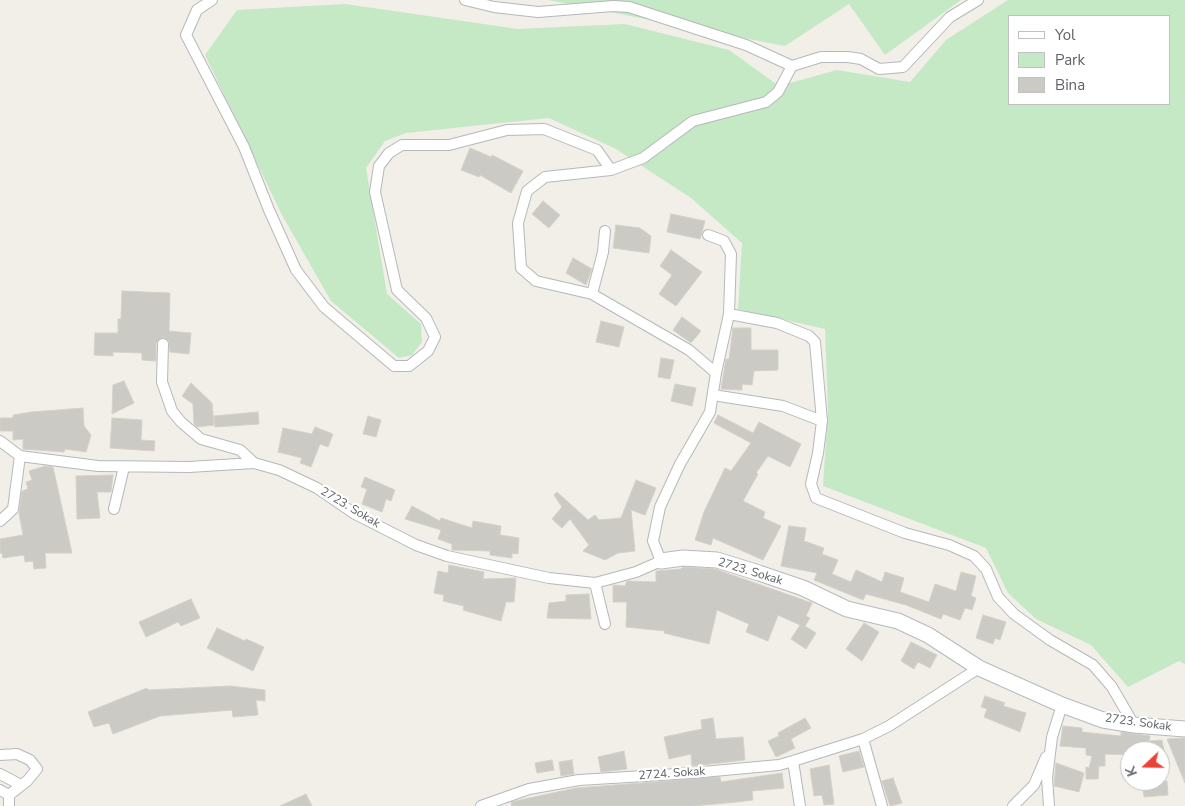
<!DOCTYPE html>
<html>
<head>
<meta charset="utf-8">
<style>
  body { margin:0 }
  #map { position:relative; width:1185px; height:806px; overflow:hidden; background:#f1efe8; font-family:"Nunito Sans",sans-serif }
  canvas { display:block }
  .legend { position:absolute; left:1008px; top:15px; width:162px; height:90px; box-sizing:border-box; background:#fff; border:1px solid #bfc1c3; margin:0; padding:6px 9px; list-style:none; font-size:15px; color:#5f6368 }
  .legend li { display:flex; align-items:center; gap:10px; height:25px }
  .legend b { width:25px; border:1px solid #bfc1c3 }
  .north { position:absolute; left:1120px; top:741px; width:50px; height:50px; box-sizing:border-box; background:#fff; border:1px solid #bfc1c3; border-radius:50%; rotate:249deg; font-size:14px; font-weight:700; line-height:20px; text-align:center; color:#5f6368 }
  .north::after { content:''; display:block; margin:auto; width:18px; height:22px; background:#ea4335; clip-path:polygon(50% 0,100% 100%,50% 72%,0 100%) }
</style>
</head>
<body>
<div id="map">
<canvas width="1185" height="806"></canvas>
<ul class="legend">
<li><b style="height:6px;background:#fff"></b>Yol</li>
<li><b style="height:14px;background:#c5e8c5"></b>Park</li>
<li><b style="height:14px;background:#cccac5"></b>Bina</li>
</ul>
<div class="north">K</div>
</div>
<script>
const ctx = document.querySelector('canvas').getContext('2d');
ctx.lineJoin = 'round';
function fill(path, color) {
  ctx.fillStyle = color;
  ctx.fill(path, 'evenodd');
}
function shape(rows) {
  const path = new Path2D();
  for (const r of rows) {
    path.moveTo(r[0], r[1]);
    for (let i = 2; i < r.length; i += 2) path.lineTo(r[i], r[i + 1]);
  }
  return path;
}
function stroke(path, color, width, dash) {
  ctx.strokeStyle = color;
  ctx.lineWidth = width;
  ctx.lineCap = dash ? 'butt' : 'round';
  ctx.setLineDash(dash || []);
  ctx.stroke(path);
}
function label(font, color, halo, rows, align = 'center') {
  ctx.font = font + ' "Nunito Sans",sans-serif';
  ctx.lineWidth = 4.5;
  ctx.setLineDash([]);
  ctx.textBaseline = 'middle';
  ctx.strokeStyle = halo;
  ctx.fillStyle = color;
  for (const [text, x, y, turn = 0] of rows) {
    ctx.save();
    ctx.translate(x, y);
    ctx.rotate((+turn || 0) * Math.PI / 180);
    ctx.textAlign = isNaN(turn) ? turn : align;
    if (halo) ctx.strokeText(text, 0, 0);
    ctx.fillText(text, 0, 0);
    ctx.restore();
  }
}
fill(shape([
  [548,0,961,0,885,55,849,4,785,46],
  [1008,0,1185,0,1185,664,1179,661,1128,687,1091,645,1036,619,1008,593,986,548,823,486,828,410,825,329,738,309,742,243,691,198,616,149,549,118,406,133,385,141,366,168,387,294,421,324,422,342,412,355,399,358,331,301,282,215,205,55,237,10,345,4,518,29,625,24,729,50,779,86,837,70,910,82,946,40],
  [1009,16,1169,16,1169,104,1009,104]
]), '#c5e8c5');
const building = shape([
  [470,148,491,157,492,155,523,171,511,193,480,175,479,177,461,170,470,148],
  [543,201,560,215,549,228,532,214,543,201],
  [671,214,705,221,700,239,667,232,671,214],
  [616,225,640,228,651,236,649,253,613,248,616,225],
  [671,250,702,272,676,306,659,294,672,275,660,266,671,250],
  [573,258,592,269,586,285,566,273,573,258],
  [122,291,170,293,169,331,191,333,189,354,170,352,169,341,163,337,156,343,156,361,142,360,142,353,113,352,113,356,94,355,95,333,118,333,118,319,121,319,122,291],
  [682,317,701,331,691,343,673,330,682,317],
  [601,321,624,327,619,347,596,342,601,321],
  [733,328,751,328,751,350,778,350,778,370,754,371,752,385,742,384,742,390,721,389,726,359,729,359,733,328],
  [661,358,674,360,670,379,658,377,661,358],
  [124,381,134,403,112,414,113,385,124,381],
  [191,383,212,403,214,425,197,427,194,424,193,404,182,396,191,383],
  [675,384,696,388,692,406,671,401,675,384],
  [83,408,84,426,91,435,86,452,65,449,64,452,23,449,23,439,13,440,13,431,0,431,0,418,13,418,13,415,32,412,83,408],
  [258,412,259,424,215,427,214,416,258,412],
  [718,415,753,433,759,422,801,444,790,467,768,456,756,473,758,474,743,501,765,512,763,518,781,526,763,560,713,538,711,545,695,540,704,512,725,468,731,471,751,443,714,423,718,415],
  [368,416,381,420,376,437,363,434,368,416],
  [112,418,142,420,141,440,155,441,154,451,110,448,112,418],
  [315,427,333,434,328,447,320,444,311,467,300,463,302,458,278,452,283,428,312,434,315,427],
  [45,466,53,467,72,553,45,553,46,568,34,569,33,561,25,562,24,555,3,558,2,553,0,553,0,539,23,535,19,513,22,491,28,489,26,482,32,480,29,471,45,466],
  [113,475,111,492,97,492,100,518,77,519,76,476,113,475],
  [365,477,395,490,391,501,386,499,382,512,362,504,367,489,361,487,365,477],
  [636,480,656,488,645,515,631,510,635,551,618,553,605,560,583,551,589,545,570,519,562,528,552,519,562,507,554,495,557,492,588,520,595,515,599,520,621,518,636,480],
  [412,506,440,521,441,518,472,528,473,521,501,526,500,535,519,538,518,554,512,553,512,558,490,555,490,551,452,550,452,544,438,539,441,530,405,519,412,506],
  [789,526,806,528,804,541,824,548,822,554,838,560,832,574,851,582,856,570,882,582,885,572,904,578,900,592,929,602,935,584,956,591,961,572,976,576,971,596,976,598,972,610,965,608,960,620,943,614,941,619,906,605,866,594,863,600,814,580,817,573,781,566,789,526],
  [449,565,484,572,483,579,516,578,514,602,506,602,501,621,463,610,464,606,443,601,444,595,434,593,438,571,448,573,449,565],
  [683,567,715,569,812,603,806,616,810,618,805,626,816,633,806,649,791,639,800,625,778,615,768,641,746,632,749,624,717,610,709,644,664,633,665,631,626,627,627,602,613,602,613,585,625,586,627,581,656,582,656,571,681,569,683,567],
  [589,594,591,619,547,618,549,603,566,601,566,595,589,594],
  [191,599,200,618,181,626,178,622,146,637,139,622,191,599],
  [983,615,1006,622,1000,640,995,638,993,644,976,638,983,615],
  [864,623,879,632,862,661,846,649,864,623],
  [217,628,245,641,246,639,264,647,253,671,207,648,217,628],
  [911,642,937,655,930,668,918,662,914,669,901,661,911,642],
  [230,686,265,690,265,701,256,700,258,715,233,717,232,710,160,716,113,734,109,723,94,727,88,712,147,688,148,690,230,686],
  [985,696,1005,703,1003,706,1026,713,1020,732,984,717,987,709,981,707,985,696],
  [713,718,716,739,743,737,745,760,692,766,691,754,669,759,664,737,702,729,701,720,713,718],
  [805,718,811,728,791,739,795,748,776,757,768,741,779,736,778,733,805,718],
  [1063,726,1082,728,1082,732,1121,736,1121,732,1150,736,1149,741,1162,740,1164,751,1130,751,1130,755,1105,754,1105,766,1099,766,1098,779,1086,779,1086,767,1089,768,1092,756,1086,755,1086,748,1060,746,1063,726],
  [1185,738,1185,783,1167,739,1185,738],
  [624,751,627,769,601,772,598,757,624,751],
  [859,751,864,767,843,772,839,756,859,751],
  [552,760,554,770,537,773,535,763,552,760],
  [572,760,574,774,561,776,559,762,572,760],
  [1056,763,1084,773,1079,792,1054,786,1056,763],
  [829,765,834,804,824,805,822,795,814,796,810,769,829,765],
  [782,773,784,788,752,791,753,800,737,802,694,806,512,806,511,802,520,800,576,788,720,777,721,782,782,773],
  [893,778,902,803,890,806,882,781,893,778],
  [1142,781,1167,781,1168,795,1144,797,1142,781],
  [306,794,312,806,280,806,306,794]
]);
fill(building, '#cccac5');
stroke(building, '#d6d1c6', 1);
const street = shape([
  [212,0,197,10,186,35,244,147,269,210,296,270,324,307,394,366,409,366,428,351,435,337,426,318,397,290,375,192,379,166,389,153,402,145,449,145,507,130,544,129,597,150,611,170],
  [465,0,494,7,538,12,613,6,629,7,746,45,792,66],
  [708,235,724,241,731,254,729,314,716,373],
  [592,294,603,252,605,231],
  [729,314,777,323,809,336,815,342,822,421,818,453,811,484,816,498,905,533,949,545,974,556,986,569,998,597,1014,614,1050,640,1093,665,1112,687,1134,725],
  [163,344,162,382,172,411,181,422,201,439,240,450,254,463],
  [713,395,783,406,822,421],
  [0,441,20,456,98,466,189,467,254,463,279,470,317,488,355,514,416,545,447,556,549,578,595,583,636,572,661,561,653,541,660,507,680,464,710,412,716,373,689,350,592,294,536,281,521,268,518,223,527,191,545,177,611,170,643,158,693,121,766,102,778,92,792,66,821,57,848,57,861,59,879,69,903,67,950,17,978,0],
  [114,509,124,467],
  [0,521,13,509,20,456],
  [595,583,605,624],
  [863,739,882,806],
  [0,755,17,754,30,760,37,769,27,781,9,795],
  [793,761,800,806],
  [0,774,21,785],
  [0,790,9,795,9,806],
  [481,806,529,789,579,780,692,773,779,765,793,761,863,739,889,726,979,668],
  [1013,806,1034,785,1046,757],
  [1049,806,1047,778,1052,737,1062,705]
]);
const secondary = shape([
  [661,561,683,558,717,560,759,573,803,588,847,609,898,621,928,635,979,668,1062,705,1103,720,1134,725,1185,729]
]);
stroke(street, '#b5b8bc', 12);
stroke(secondary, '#b6babf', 17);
stroke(street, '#fff', 10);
stroke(secondary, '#fff', 15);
label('12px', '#5f6368', '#fff', [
  ["2723. Sokak",350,508,31],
  ["2723. Sokak",750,572,17],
  ["2723. Sokak",1138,723,8],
  ["2724. Sokak",672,774,-4]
]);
</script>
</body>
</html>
